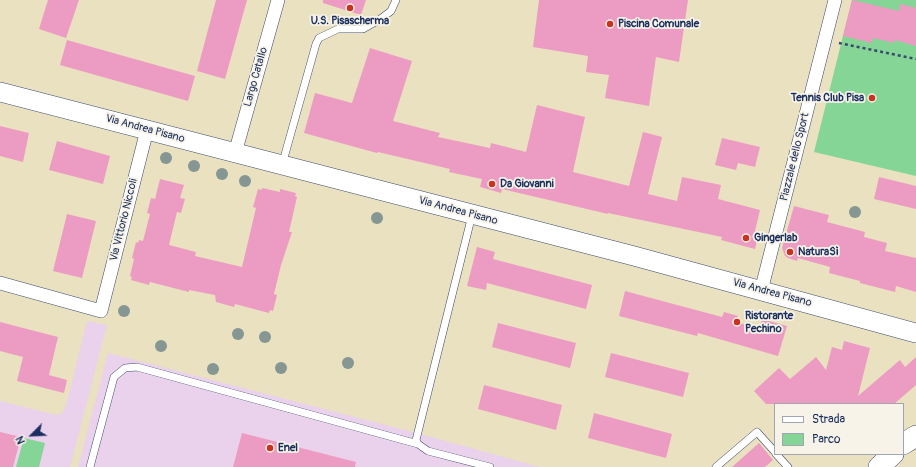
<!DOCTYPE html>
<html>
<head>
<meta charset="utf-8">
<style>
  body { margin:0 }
  #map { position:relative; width:916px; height:467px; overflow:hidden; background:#eae1c0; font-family:Pangolin,sans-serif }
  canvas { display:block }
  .legend { position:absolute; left:774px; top:403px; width:130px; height:52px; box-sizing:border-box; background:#f7f3e8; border:1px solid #9fa5b1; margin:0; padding:5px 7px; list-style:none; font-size:12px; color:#1b2f5e }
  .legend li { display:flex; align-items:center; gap:8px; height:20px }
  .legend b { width:20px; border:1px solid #9fa5b1 }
  .north { position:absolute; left:12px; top:415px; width:40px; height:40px; -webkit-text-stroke:3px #f7f3e8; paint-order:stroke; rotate:246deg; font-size:11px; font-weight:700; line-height:16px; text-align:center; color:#1b2f5e }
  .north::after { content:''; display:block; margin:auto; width:14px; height:18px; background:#1b2f5e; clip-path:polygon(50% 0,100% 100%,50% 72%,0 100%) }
</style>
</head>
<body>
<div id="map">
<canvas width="916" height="467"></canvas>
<ul class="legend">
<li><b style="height:5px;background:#fff"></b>Strada</li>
<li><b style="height:11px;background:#84d596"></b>Parco</li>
</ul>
<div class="north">N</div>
</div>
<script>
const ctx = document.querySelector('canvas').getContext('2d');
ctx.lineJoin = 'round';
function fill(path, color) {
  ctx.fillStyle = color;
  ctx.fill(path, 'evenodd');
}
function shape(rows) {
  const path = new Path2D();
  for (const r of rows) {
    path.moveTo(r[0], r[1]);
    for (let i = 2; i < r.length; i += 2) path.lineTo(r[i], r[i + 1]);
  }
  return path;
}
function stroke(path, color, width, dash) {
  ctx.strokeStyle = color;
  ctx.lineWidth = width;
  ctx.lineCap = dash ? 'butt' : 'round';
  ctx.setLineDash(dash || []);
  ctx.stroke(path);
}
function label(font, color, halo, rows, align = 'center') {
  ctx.font = font + ' Pangolin,sans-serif';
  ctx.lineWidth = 3.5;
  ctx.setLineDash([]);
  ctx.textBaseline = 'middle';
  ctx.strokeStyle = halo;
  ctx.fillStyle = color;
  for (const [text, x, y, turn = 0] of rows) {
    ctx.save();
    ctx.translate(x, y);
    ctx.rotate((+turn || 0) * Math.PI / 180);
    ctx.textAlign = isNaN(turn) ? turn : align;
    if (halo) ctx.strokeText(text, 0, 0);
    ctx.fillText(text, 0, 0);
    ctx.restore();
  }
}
fill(shape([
  [87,321,107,325,70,467,0,467,0,401,52,414,57,415,62,413,66,406],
  [108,353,409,431,540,467,78,467]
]), '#ead1ec');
fill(shape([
  [852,0,916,0,916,176,814,152],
  [24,438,45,443,39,467,16,467]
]), '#84d596');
fill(shape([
  [48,0,79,0,66,38,39,29],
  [216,0,247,0,225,79,197,71],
  [323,0,366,0,361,15,323,3],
  [539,0,688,0,679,62,656,57,649,106,605,98,609,75,586,72,588,56,533,47],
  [852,0,899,11,900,4,916,8,916,46,895,40,894,43,873,38,872,43,843,36],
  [67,40,195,76,188,101,60,65],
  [370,48,412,61,393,121,440,133,438,137,490,148,491,143,526,152,537,105,585,117,573,172,629,186,643,132,662,137,648,194,677,201,682,177,721,185,718,199,760,210,755,231,759,232,755,249,721,240,722,237,608,213,608,214,502,189,501,193,480,187,482,179,449,172,450,169,378,152,377,153,304,133,315,93,352,103],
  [0,126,29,133,23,162,0,156],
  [722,138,760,147,755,167,738,163,736,170,715,165],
  [57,141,110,156,103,184,49,170],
  [879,177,916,186,916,209,874,199],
  [160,179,184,185,180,198,185,199,181,213,177,212,169,245,196,252,195,256,242,267,256,208,253,207,258,189,262,190,262,188,280,192,280,189,296,193,295,196,297,197,289,232,292,232,281,265,274,294,277,295,273,311,270,310,269,313,235,304,234,307,216,302,215,295,189,290,189,292,150,282,149,285,131,280,132,277,130,276,134,259,132,258,136,242,138,243,139,240,143,241,150,214,147,213,151,198,155,199],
  [794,206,829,215,827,222,865,232,864,237,887,243,885,251,916,258,916,292,896,286,895,292,860,283,860,281,829,273,830,267,798,258,797,261,788,258,785,256,782,248],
  [67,214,96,221,82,278,53,271],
  [477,247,495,252,493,259,592,285,586,309,487,283,486,290,467,286],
  [625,291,722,317,724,312,738,316,737,322,759,329,762,319,787,326,778,356,698,333,697,336,619,316],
  [0,322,58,337,49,375,67,380,64,393,17,381,23,357,0,351],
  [498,323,576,343,570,368,492,347],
  [844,341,870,348,858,396,900,360,905,367,916,357,916,385,894,404,766,404,754,391,779,368,790,379,816,357,826,370,832,347,842,350],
  [611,353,689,373,683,397,605,377],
  [484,385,562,405,556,430,478,409],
  [594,413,672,434,666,458,588,438],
  [0,432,21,437,13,467,0,467],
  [242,433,356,462,355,467,233,467],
  [759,443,773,460,765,467,732,467]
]), '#ec9cc2');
const lane = shape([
  [282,165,316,44,319,38,338,29,363,29,379,20,391,11,396,0],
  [472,215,416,440,418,444,428,451,490,467],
  [776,454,788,467],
  [90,467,114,377,125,368,137,367,418,444],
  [716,467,757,432,775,452]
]);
const street = shape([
  [235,153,278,0],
  [0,283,101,311,147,130],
  [761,291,835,0]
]);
const secondary = shape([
  [0,92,634,256,916,333]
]);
const primary = shape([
  [903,444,916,436],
  [879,467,893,454]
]);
stroke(lane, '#3a4a6d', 8);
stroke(street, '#3a4a6d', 14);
stroke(secondary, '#3a4a6d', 20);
stroke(primary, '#3a4a6d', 22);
stroke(shape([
  [839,43,916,59]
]), '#3a4a6d', 2.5, [3, 3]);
stroke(lane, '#fff', 7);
stroke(street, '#fff', 13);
stroke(secondary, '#fff', 19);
stroke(primary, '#fff', 21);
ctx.fillStyle = '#869692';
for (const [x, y] of [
  [166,158],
  [194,166],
  [222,174],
  [245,181],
  [855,212],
  [377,218],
  [124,311],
  [238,334],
  [265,337],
  [161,346],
  [348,363],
  [281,368],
  [213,369]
]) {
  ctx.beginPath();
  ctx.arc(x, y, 6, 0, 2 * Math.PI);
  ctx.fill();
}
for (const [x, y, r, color] of [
  [350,8,4,"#c8321e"],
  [610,24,4,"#c8321e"],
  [872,98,4,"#c8321e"],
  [492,184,4,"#c8321e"],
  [746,238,4,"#c8321e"],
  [790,252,4,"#c8321e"],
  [737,322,4,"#c8321e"],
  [270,448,4,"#c8321e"]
]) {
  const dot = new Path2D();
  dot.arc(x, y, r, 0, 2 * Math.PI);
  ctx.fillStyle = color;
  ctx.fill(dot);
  stroke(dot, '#f7f3e8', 1.5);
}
label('bold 11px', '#1b2f5e', '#f7f3e8', [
  ["U.S. Pisascherma",350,21,"center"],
  ["Piscina Comunale",618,24],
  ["Tennis Club Pisa",864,98,"right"],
  ["Da Giovanni",500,184],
  ["Gingerlab",754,238],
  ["NaturaSì",798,252],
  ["Ristorante",745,316],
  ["Pechino",745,329],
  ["Enel",278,448]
], 'left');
label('11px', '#1b2f5e', '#f7f3e8', [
  ["Largo Catallo",256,77,-74],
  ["Via Andrea Pisano",145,129,15],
  ["Piazzale dello Sport",795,157,-76],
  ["Via Andrea Pisano",458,211,15],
  ["Via Vittorio Niccoli",124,220,-76],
  ["Via Andrea Pisano",772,293,15]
]);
</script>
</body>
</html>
